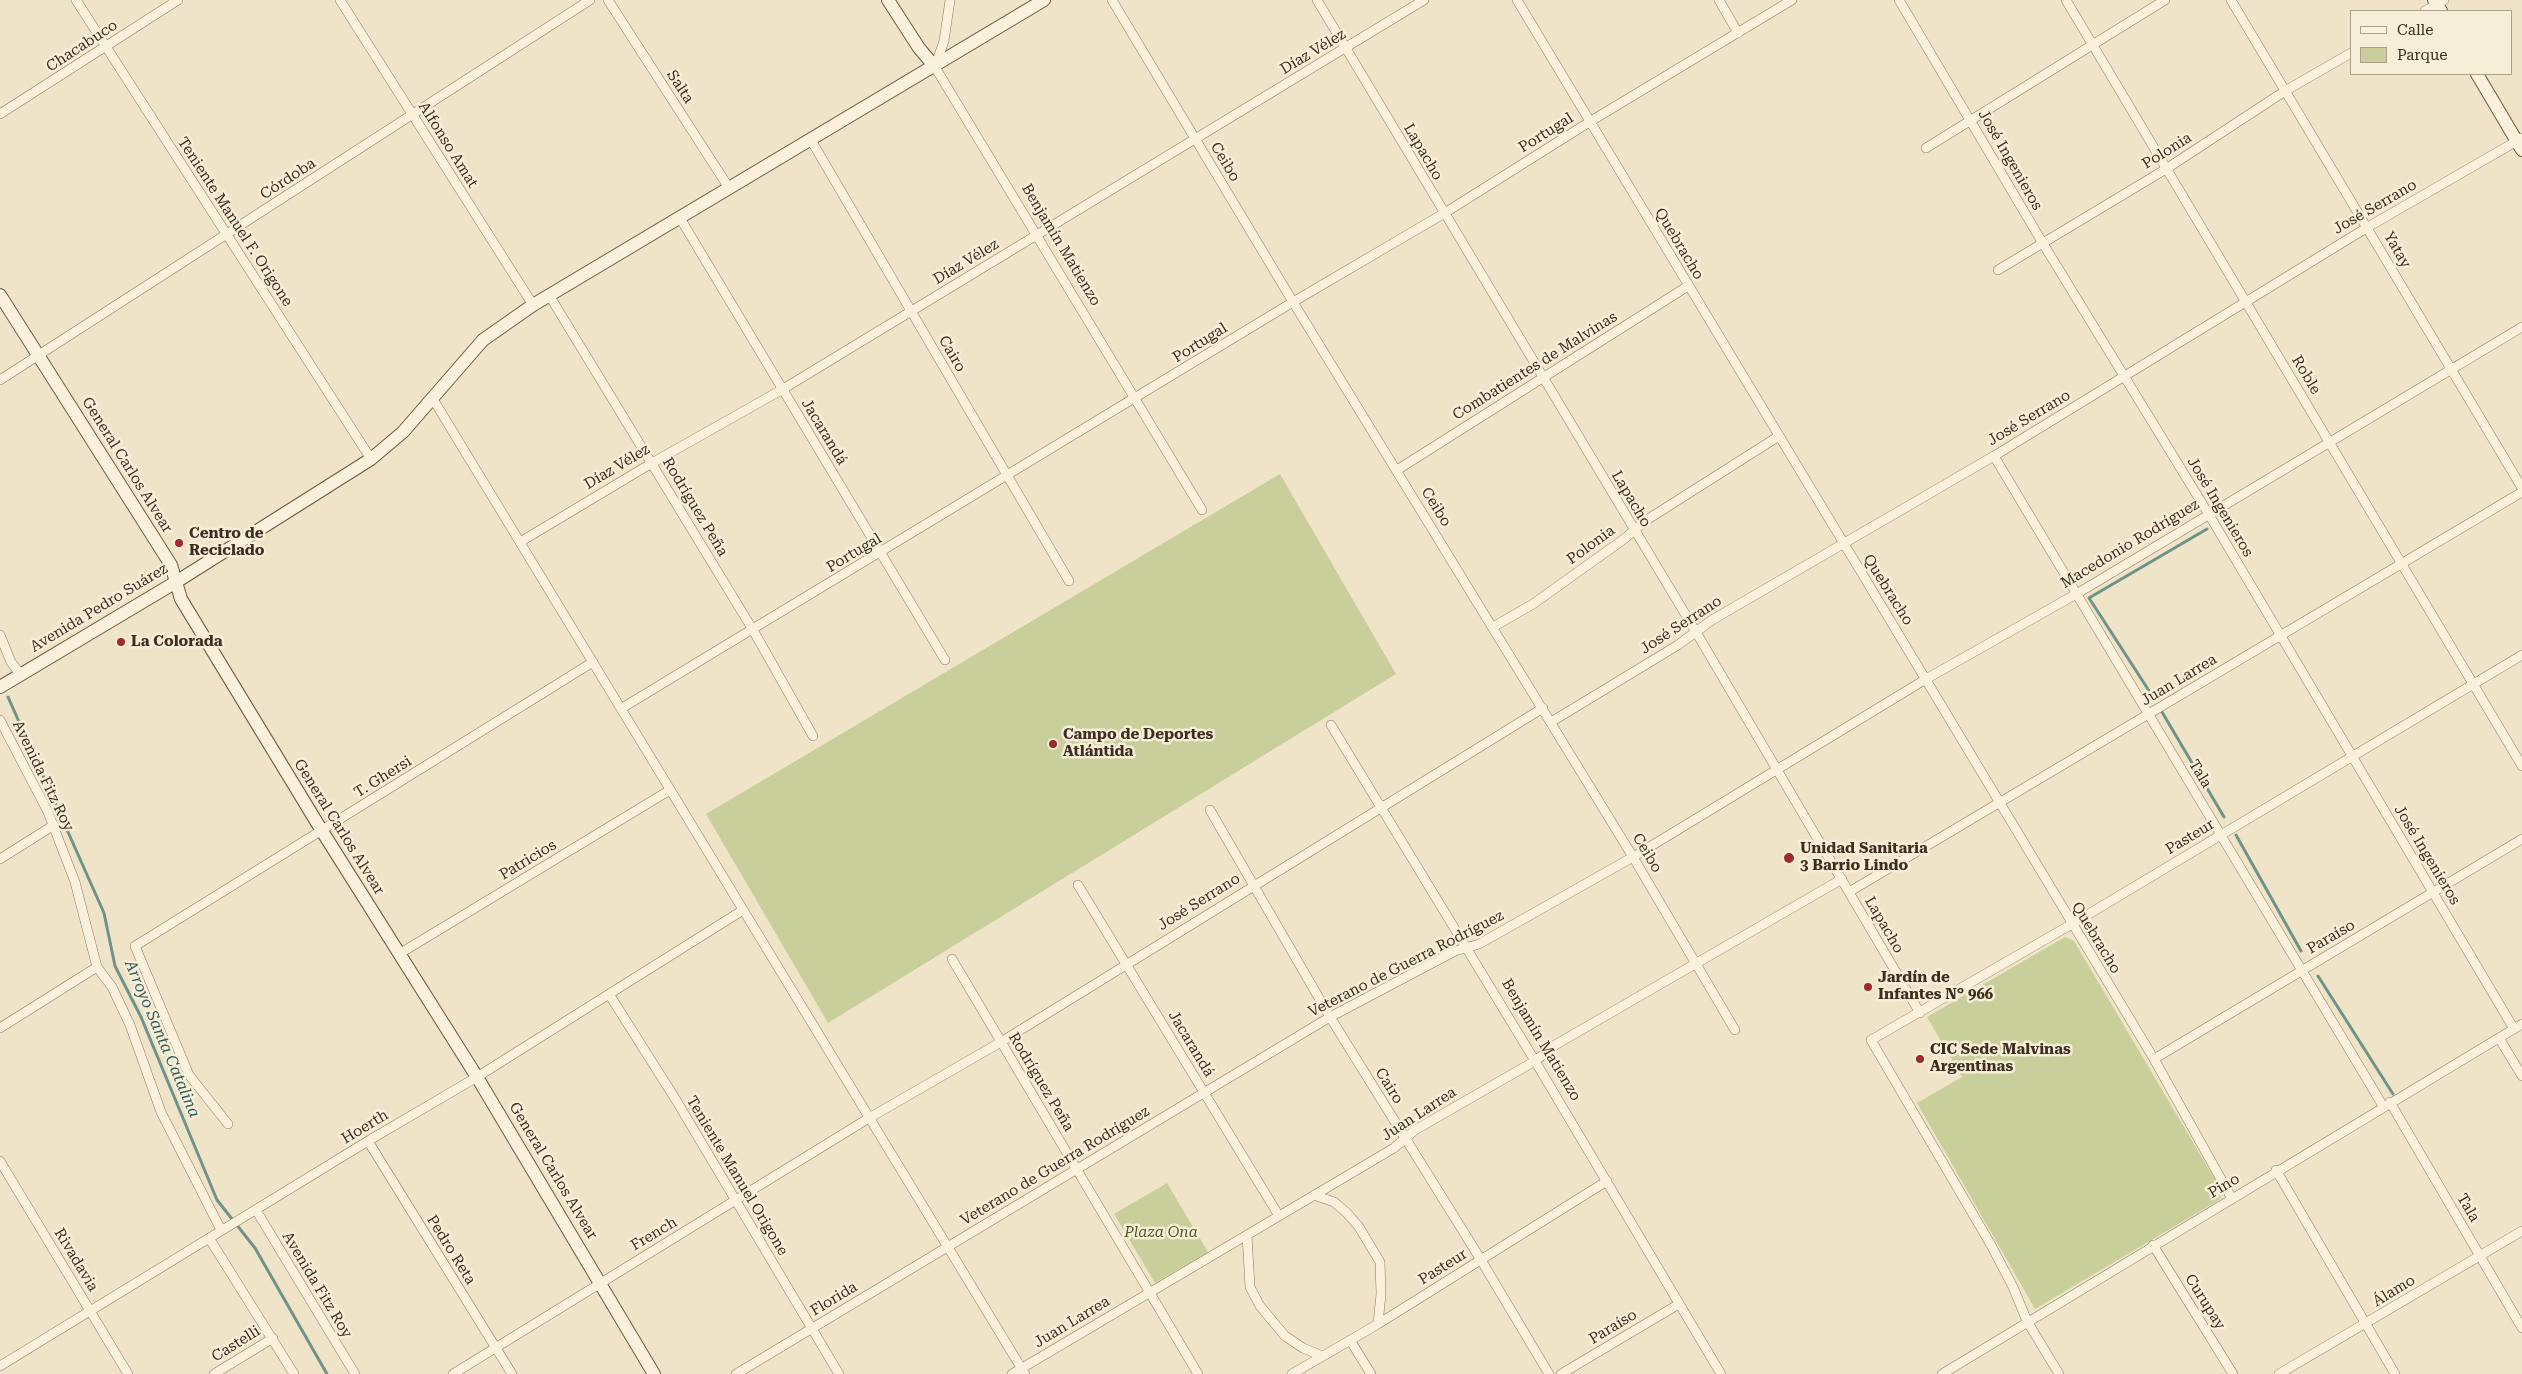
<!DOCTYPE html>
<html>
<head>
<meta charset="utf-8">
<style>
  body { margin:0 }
  #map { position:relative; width:2522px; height:1374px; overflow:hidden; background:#f0e4c8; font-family:"Roboto Serif",serif }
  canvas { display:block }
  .legend { position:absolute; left:2350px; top:10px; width:162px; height:65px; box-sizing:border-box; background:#f7eed8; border:1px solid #ada18e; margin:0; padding:6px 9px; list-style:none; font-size:15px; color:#3d2e20 }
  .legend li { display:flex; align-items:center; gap:10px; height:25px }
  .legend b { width:25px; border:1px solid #ada18e }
</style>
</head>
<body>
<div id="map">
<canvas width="2522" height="1374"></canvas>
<ul class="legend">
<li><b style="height:6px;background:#faf1dc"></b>Calle</li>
<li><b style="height:14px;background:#c9cf9b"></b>Parque</li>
</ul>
</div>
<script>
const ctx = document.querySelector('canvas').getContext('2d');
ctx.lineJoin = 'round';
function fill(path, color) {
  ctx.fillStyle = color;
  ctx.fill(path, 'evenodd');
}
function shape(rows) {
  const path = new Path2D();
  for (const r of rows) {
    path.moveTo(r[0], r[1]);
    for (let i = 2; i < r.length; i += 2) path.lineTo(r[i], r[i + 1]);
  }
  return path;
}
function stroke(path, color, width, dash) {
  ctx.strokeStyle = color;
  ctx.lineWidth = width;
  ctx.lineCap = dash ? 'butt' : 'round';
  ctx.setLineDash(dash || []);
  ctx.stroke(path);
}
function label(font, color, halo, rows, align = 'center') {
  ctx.font = font + ' "Roboto Serif",serif';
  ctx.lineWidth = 5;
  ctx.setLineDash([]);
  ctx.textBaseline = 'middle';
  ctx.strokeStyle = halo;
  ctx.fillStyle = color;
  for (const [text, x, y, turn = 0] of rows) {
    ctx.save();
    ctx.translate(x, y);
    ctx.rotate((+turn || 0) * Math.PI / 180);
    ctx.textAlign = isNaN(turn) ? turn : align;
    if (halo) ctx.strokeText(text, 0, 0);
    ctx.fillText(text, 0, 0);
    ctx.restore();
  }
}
fill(shape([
  [1280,474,1396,674,828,1023,706,814],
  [2065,937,2074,941,2223,1193,2219,1200,2035,1309,1917,1103,1962,1077,1927,1017],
  [1167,1183,1208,1252,1155,1283,1114,1214]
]), '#c9cf9b');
stroke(shape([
  [8,697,104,913,115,966,141,1017,217,1200,255,1248,327,1374],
  [2155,700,2089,598,2207,529],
  [2162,712,2224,817],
  [2236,835,2301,951],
  [2318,976,2393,1094]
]), '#6f938a', 3);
const street = shape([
  [76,0,371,459],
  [340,0,533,305],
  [608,0,729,188],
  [950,0,944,41,935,67,1202,510],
  [1112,0,1293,302,1633,857,1735,1030],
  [1317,0,1696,632,1920,1013],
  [1517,0,2154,1059,2231,1197],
  [1719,0,1738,33],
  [1899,0,2042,242,2208,513,2514,1029],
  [2066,0,2522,766],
  [2231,0,2522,488],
  [2425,11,2444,0],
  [0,114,178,0],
  [811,140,1069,581],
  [1926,148,2165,0],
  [680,218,945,660],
  [1998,270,2166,169,2285,91,2351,53],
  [549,295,753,630,813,736],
  [0,380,590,0],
  [433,399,1025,1374],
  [1994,456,2383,1106],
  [1397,470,1688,286],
  [520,542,652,463,783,389,1424,0],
  [1493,627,1533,604,1624,539,1645,521,1779,436],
  [0,635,11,662,20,674],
  [622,708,1293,302,1443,214,1591,121,1792,0],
  [0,720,48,812,75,882,97,967,112,987,130,1025,161,1112,221,1230],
  [1551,722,1678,645,1712,620,1994,456,2368,227,2522,138],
  [1331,725,1535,1061,1721,1374],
  [1210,810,1330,1017,1481,1260,1549,1374],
  [0,859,54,825],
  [1078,885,1279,1216],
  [1849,892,2522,492],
  [399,954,670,790],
  [952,959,1198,1374],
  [609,994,676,1100,839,1374],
  [0,1028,97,967],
  [2499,1038,2522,1076],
  [2154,1059,2522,839],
  [2390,1102,2522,1328],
  [228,1124,189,1075,135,946,593,662],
  [368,1141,512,1374],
  [0,1161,128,1374],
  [2276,1170,2395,1374],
  [1314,1195,1334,1202,1347,1213,1359,1227,1380,1262,1381,1294,1378,1324],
  [256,1210,355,1374],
  [1247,1235,1250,1287,1260,1306,1285,1336,1303,1348,1322,1356],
  [209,1238,294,1374],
  [2153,1245,2233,1374],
  [1350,1340,1371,1374],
  [0,1366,368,1141,477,1077,743,910],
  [214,1374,273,1338],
  [453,1374,869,1118,1001,1042,1543,708],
  [736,1374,1330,1017,1455,951,1479,944,1633,857,1926,679,2078,593,2522,327],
  [1012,1374,1394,1148,1415,1130,1535,1061,1555,1045,1842,879],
  [1292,1374,1378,1324,1607,1181],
  [1561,1374,1679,1304],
  [1942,1374,2522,1024],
  [2059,1374,2027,1321,2013,1287,1991,1245,1871,1040,2072,924,2522,655],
  [2279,1374,2522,1231]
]);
const secondary = shape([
  [888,0,919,48,935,67],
  [2434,0,2441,11],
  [2477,74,2522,150],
  [0,295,171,565,181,599,322,831,477,1077,654,1374],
  [0,687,176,582,371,459,403,432,483,340,533,305,1044,0]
]);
stroke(street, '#8d765c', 10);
stroke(secondary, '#6f573f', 14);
stroke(street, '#faf1dc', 9);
stroke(secondary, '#faf1dc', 12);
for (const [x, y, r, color] of [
  [179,543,5,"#9e2a2b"],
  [121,642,5,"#9e2a2b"],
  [1053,744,5,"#9e2a2b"],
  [1789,858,6,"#9e2a2b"],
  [1868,987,5,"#9e2a2b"],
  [1920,1059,5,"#9e2a2b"]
]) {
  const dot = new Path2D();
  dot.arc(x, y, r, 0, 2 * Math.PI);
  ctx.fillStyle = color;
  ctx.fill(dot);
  stroke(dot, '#f7eed8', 2);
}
label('15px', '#3d2e20', '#f7eed8', [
  ["Chacabuco",82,46,-33],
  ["Díaz Vélez",1313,52,-31],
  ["Salta",680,87,57],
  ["Portugal",1546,133,-32],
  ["Alfonso Amat",448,145,58],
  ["Polonia",2167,151,-32],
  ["Lapacho",1423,152,60],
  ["José Ingenieros",2010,160,60],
  ["Ceibo",1225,162,59],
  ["Córdoba",288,179,-33],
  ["José Serrano",2375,207,-30],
  ["Teniente Manuel F. Origone",235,222,57],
  ["Quebracho",1679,244,59],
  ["Benjamín Matienzo",1061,245,59],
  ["Yatay",2397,250,60],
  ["Díaz Vélez",966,262,-31],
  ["Portugal",1200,343,-32],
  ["Cairo",952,354,60],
  ["Combatientes de Malvinas",1535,366,-32],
  ["Roble",2306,375,59],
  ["José Serrano",2029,418,-31],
  ["Jacarandá",824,432,59],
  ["General Carlos Alvear",127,465,58],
  ["Díaz Vélez",617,467,-31],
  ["Lapacho",1631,499,59],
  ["Rodríguez Peña",695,507,59],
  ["Ceibo",1436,507,58],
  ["José Ingenieros",2220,507,59],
  ["Macedonio Rodríguez",2130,544,-31],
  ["Polonia",1591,545,-36],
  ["Portugal",854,553,-31],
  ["Quebracho",1888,590,58],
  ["Avenida Pedro Suárez",99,608,-31],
  ["José Serrano",1681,625,-33],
  ["Juan Larrea",2179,680,-31],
  ["Tala",2200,774,59],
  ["Avenida Fitz Roy",43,776,64],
  ["T. Ghersi",383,777,-32],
  ["General Carlos Alvear",339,827,58],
  ["Pasteur",2190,837,-31],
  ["Ceibo",1647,853,59],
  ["José Ingenieros",2427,855,59],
  ["Patricios",528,860,-31],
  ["José Serrano",1199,902,-32],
  ["Lapacho",1884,925,60],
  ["Paraíso",2331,937,-30],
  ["Quebracho",2096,938,59],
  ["Veterano de Guerra Rodríguez",1406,964,-27],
  ["Benjamín Matienzo",1541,1040,59],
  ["Jacarandá",1191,1044,59],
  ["Rodríguez Peña",1041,1082,59],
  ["Cairo",1389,1086,58],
  ["Juan Larrea",1419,1114,-33],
  ["Hoerth",365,1127,-31],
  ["Veterano de Guerra Rodríguez",1055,1166,-31],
  ["General Carlos Alvear",553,1171,59],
  ["Teniente Manuel Origone",737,1176,59],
  ["Pino",2224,1186,-31],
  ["Tala",2468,1208,60],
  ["French",654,1234,-31],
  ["Pedro Reta",451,1250,58],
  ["Rivadavia",76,1260,59],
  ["Pasteur",1443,1267,-32],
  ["Avenida Fitz Roy",317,1285,59],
  ["Álamo",2394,1291,-31],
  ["Florida",834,1299,-31],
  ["Curupay",2205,1302,58],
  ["Juan Larrea",1072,1322,-31],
  ["Paraíso",1613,1327,-31],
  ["Castelli",236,1344,-32]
]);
label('bold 15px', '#3d2e20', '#f7eed8', [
  ["Centro de",189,534],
  ["Reciclado",189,551],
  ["La Colorada",131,642],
  ["Campo de Deportes",1063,735],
  ["Atlántida",1063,752],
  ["Unidad Sanitaria",1800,849],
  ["3 Barrio Lindo",1800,866],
  ["Jardín de",1878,978],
  ["Infantes N° 966",1878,995],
  ["CIC Sede Malvinas",1930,1050],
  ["Argentinas",1930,1067]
], 'left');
label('italic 15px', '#4d5a26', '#f7eed8', [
  ["Plaza Ona",1161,1233]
]);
label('italic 16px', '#2f5d5a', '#f7eed8', [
  ["Arroyo Santa Catalina",162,1039,67]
]);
</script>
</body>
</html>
